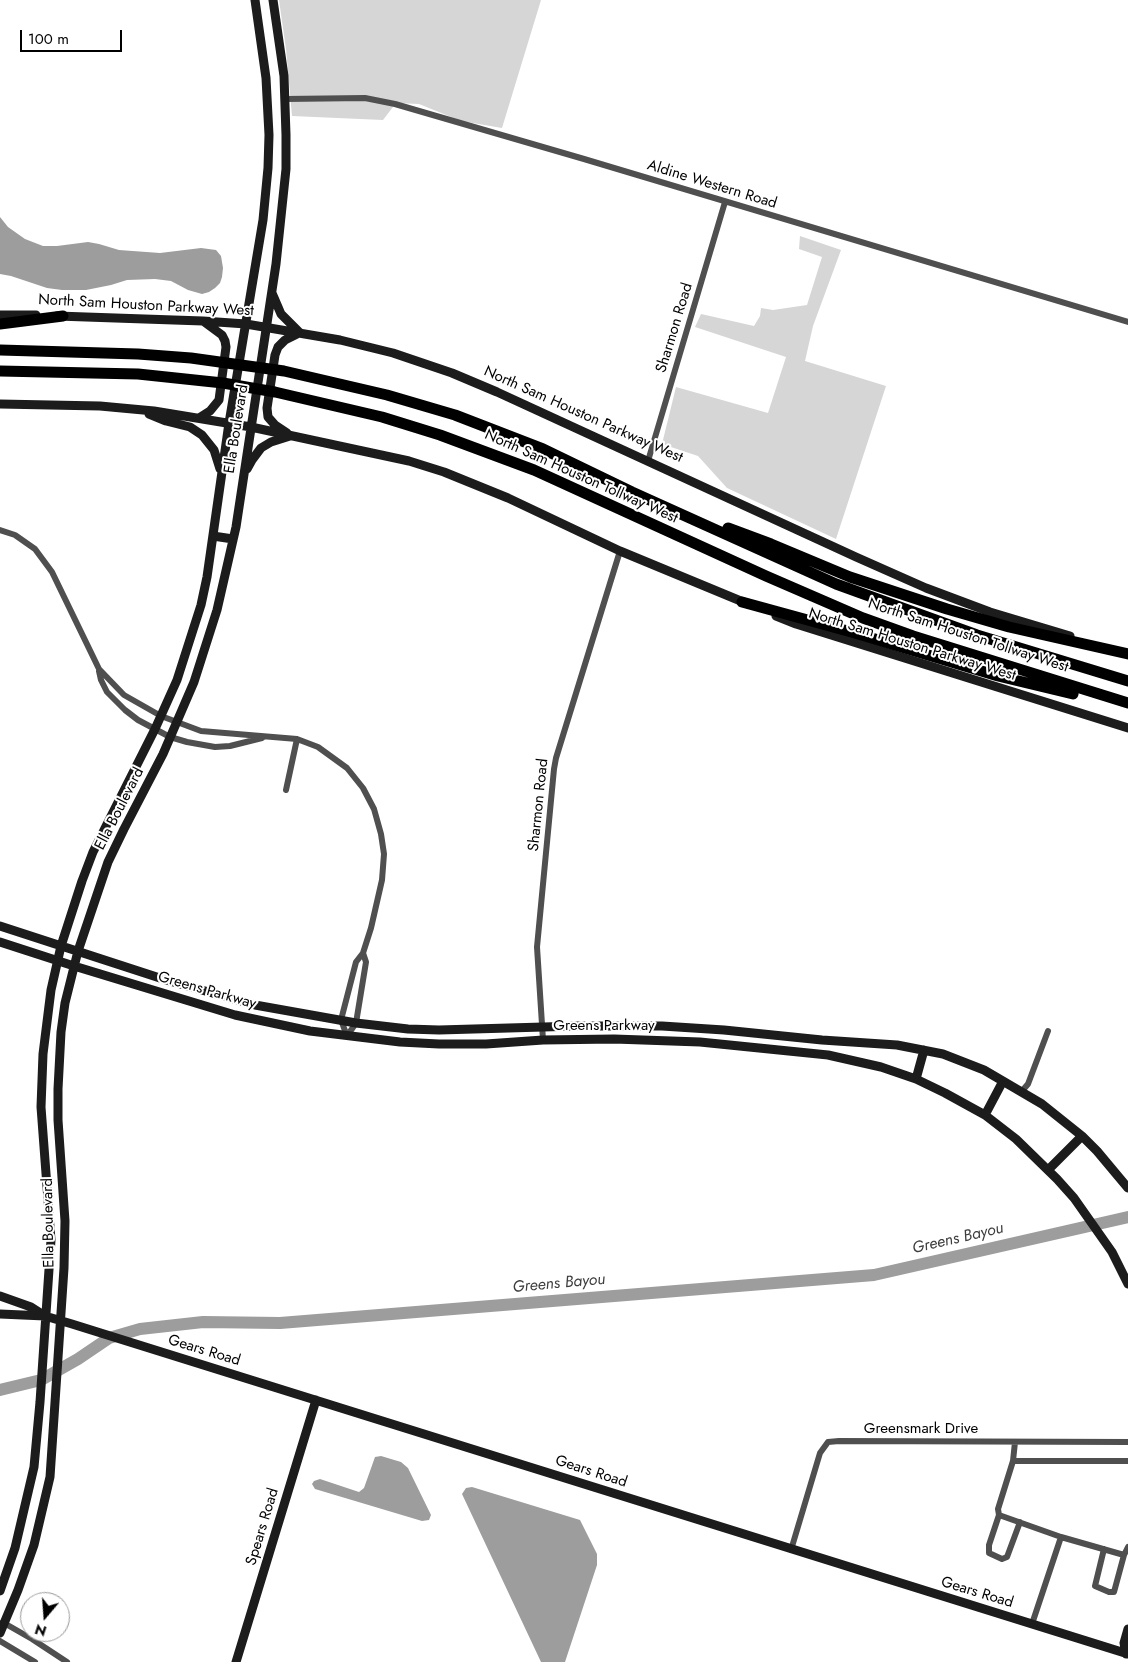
<!DOCTYPE html>
<html>
<head>
<meta charset="utf-8">
<style>
  body { margin:0 }
  #map { position:relative; width:1128px; height:1662px; overflow:hidden; background:#fff; font-family:Jost,sans-serif }
  canvas { display:block }
  .north { position:absolute; left:20px; top:1592px; width:50px; height:50px; box-sizing:border-box; background:#fff; border:1px solid #999; border-radius:50%; rotate:198deg; font-size:14px; font-weight:700; line-height:20px; text-align:center; color:#000 }
  .north::after { content:''; display:block; margin:auto; width:18px; height:22px; background:#000; clip-path:polygon(50% 0,100% 100%,50% 72%,0 100%) }
  .scale { position:absolute; left:20px; top:30px; width:102px; height:22px; box-sizing:border-box; border:2px solid #000; border-top:0; padding-left:6px; font-size:15px; line-height:18px; white-space:nowrap; color:#000; -webkit-text-stroke:4px #fff; paint-order:stroke }
</style>
</head>
<body>
<div id="map">
<canvas width="1128" height="1662"></canvas>
<div class="north">N</div>
<div class="scale">100 m</div>
</div>
<script>
const ctx = document.querySelector('canvas').getContext('2d');
ctx.lineJoin = 'round';
function fill(path, color) {
  ctx.fillStyle = color;
  ctx.fill(path, 'evenodd');
}
function shape(rows) {
  const path = new Path2D();
  for (const r of rows) {
    path.moveTo(r[0], r[1]);
    for (let i = 2; i < r.length; i += 2) path.lineTo(r[i], r[i + 1]);
  }
  return path;
}
function stroke(path, color, width, dash) {
  ctx.strokeStyle = color;
  ctx.lineWidth = width;
  ctx.lineCap = dash ? 'butt' : 'round';
  ctx.setLineDash(dash || []);
  ctx.stroke(path);
}
function label(font, color, halo, rows, align = 'center') {
  ctx.font = font + ' Jost,sans-serif';
  ctx.lineWidth = 4;
  ctx.setLineDash([]);
  ctx.textBaseline = 'middle';
  ctx.strokeStyle = halo;
  ctx.fillStyle = color;
  for (const [text, x, y, turn = 0] of rows) {
    ctx.save();
    ctx.translate(x, y);
    ctx.rotate((+turn || 0) * Math.PI / 180);
    ctx.textAlign = isNaN(turn) ? turn : align;
    if (halo) ctx.strokeText(text, 0, 0);
    ctx.fillText(text, 0, 0);
    ctx.restore();
  }
}
fill(shape([
  [279,0,541,0,502,128,461,121,419,104,396,103,383,120,292,116,286,49],
  [800,236,841,250,813,326,805,361,886,386,836,539,727,488,698,456,662,444,676,387,768,413,786,357,695,327,701,314,754,326,760,316,761,308,773,310,807,305,822,257,799,249]
]), '#d6d6d6');
fill(shape([
  [0,217,8,227,25,239,43,246,57,246,88,242,99,244,119,250,160,253,201,248,216,250,221,256,223,268,222,277,220,283,215,288,209,292,202,294,188,290,171,281,155,279,127,280,111,285,86,290,62,290,47,288,11,276,0,274],
  [381,1456,401,1462,408,1468,431,1515,429,1520,422,1521,315,1489,312,1484,314,1481,320,1479,359,1492,364,1488,375,1457],
  [472,1487,580,1520,597,1554,597,1565,565,1662,541,1662,462,1494,466,1488]
]), '#9d9d9d');
stroke(shape([
  [0,1390,41,1380,78,1359,109,1338,140,1329,203,1322,280,1323,874,1275,1128,1217]
]), '#9d9d9d', 12);
stroke(shape([
  [285,99,365,98,395,104,584,159,1128,322],
  [648,461,725,202],
  [0,530,15,535,35,549,52,572,99,669,124,695,161,716,201,731,297,739,318,747,347,768,363,788,374,809,381,834,384,854,382,880,371,928,363,953,356,962,341,1020,347,1036],
  [99,671,101,680,107,692,125,710,138,720,170,737,187,742,215,747,230,746,262,738],
  [286,790,297,739],
  [347,1036,356,1023,366,962,363,953],
  [543,1040,537,947,554,769,556,758,620,551],
  [1022,1091,1028,1084,1048,1031],
  [1015,1442,1013,1461,1128,1461],
  [1013,1461,998,1509,999,1515,1061,1537],
  [999,1515,989,1545,989,1553,1002,1559,1007,1557,1020,1522],
  [1104,1549,1095,1586,1109,1592,1114,1592,1124,1555],
  [791,1550,820,1453,828,1442,839,1441,1128,1442],
  [2,1623,4,1623,32,1639,67,1662],
  [1032,1624,1061,1537,1124,1555,1128,1547],
  [0,1641,35,1662]
]), '#4f4f4f', 6);
stroke(shape([
  [272,293,281,314,300,333],
  [0,315,36,315],
  [57,316,203,321,246,324,340,340,393,353,452,373,497,392,856,557,926,588,990,612,1070,636],
  [0,404,100,406,154,411,251,427,409,461,444,472,508,498,620,551,748,604],
  [149,414,166,421,190,427,202,435,214,450,220,469],
  [199,418,210,411,219,400,226,347,225,341,222,335,203,321],
  [287,433,275,425,268,417,267,408,275,355,278,347,285,340,299,333],
  [247,469,252,460,261,448,271,442,290,436],
  [213,536,233,539],
  [776,616,796,624,1128,728],
  [0,926,166,980,255,1005,356,1023,408,1029,439,1030,578,1026,662,1026,724,1030,822,1040,897,1045,943,1054,984,1070,1042,1104,1082,1136,1097,1151,1128,1188],
  [0,942,74,966,235,1015,310,1031,400,1042,439,1044,486,1044,543,1040,614,1039,700,1042,828,1055,881,1067,916,1079,945,1093,985,1115,1016,1139,1057,1179,1074,1198,1112,1252,1128,1284],
  [916,1079,924,1050],
  [985,1115,1003,1081],
  [1048,1170,1082,1136],
  [0,1296,31,1307,45,1316],
  [0,1314,45,1316,72,1324,1128,1654],
  [0,1591,15,1548,34,1467,40,1402,51,1240,41,1107,43,1054,51,990,61,946,82,881,93,852,155,729,177,680,201,605,207,577,229,423,263,220,268,168,269,135,266,78,255,0],
  [0,1633,18,1590,34,1545,50,1477,64,1268,65,1221,58,1120,58,1089,61,1032,65,1003,78,951,108,862,124,829,163,754,194,682,217,610,236,527,276,264,286,169,286,135,284,76,273,0],
  [1126,1654,1124,1643,1128,1629],
  [236,1662,316,1400]
]), '#1c1c1c', 9);
stroke(shape([
  [0,324,63,316],
  [0,350,138,354,191,358,284,371,387,395,455,415,543,449,632,492,836,584,977,635,1128,681],
  [0,371,138,374,223,383,275,392,382,417,440,435,534,470,766,576,863,618,913,636,1128,703],
  [728,528,771,544,850,577,947,609,1009,627,1128,654],
  [742,602,855,633,998,676,1073,694]
]), '#000', 11);
label('15px', '#000', '#fff', [
  ["Aldine Western Road",712,185,17],
  ["North Sam Houston Parkway West",146,306,3],
  ["Sharmon Road",675,328,-73],
  ["North Sam Houston Parkway West",583,415,24],
  ["Ella Boulevard",237,429,-81],
  ["North Sam Houston Tollway West",581,477,24],
  ["North Sam Houston Tollway West",968,636,18],
  ["North Sam Houston Parkway West",912,645,17],
  ["Sharmon Road",539,805,-84],
  ["Ella Boulevard",120,809,-63],
  ["Greens Parkway",207,991,16],
  ["Greens Parkway",604,1026],
  ["Ella Boulevard",49,1223,-91],
  ["Gears Road",204,1351,17],
  ["Greensmark Drive",921,1429],
  ["Gears Road",591,1472,18],
  ["Spears Road",263,1527,-73],
  ["Gears Road",977,1593,17]
]);
label('italic 16px', '#3e3e3e', '#fff', [
  ["Greens Bayou",958,1239,-13],
  ["Greens Bayou",559,1284,-5]
]);
</script>
</body>
</html>
